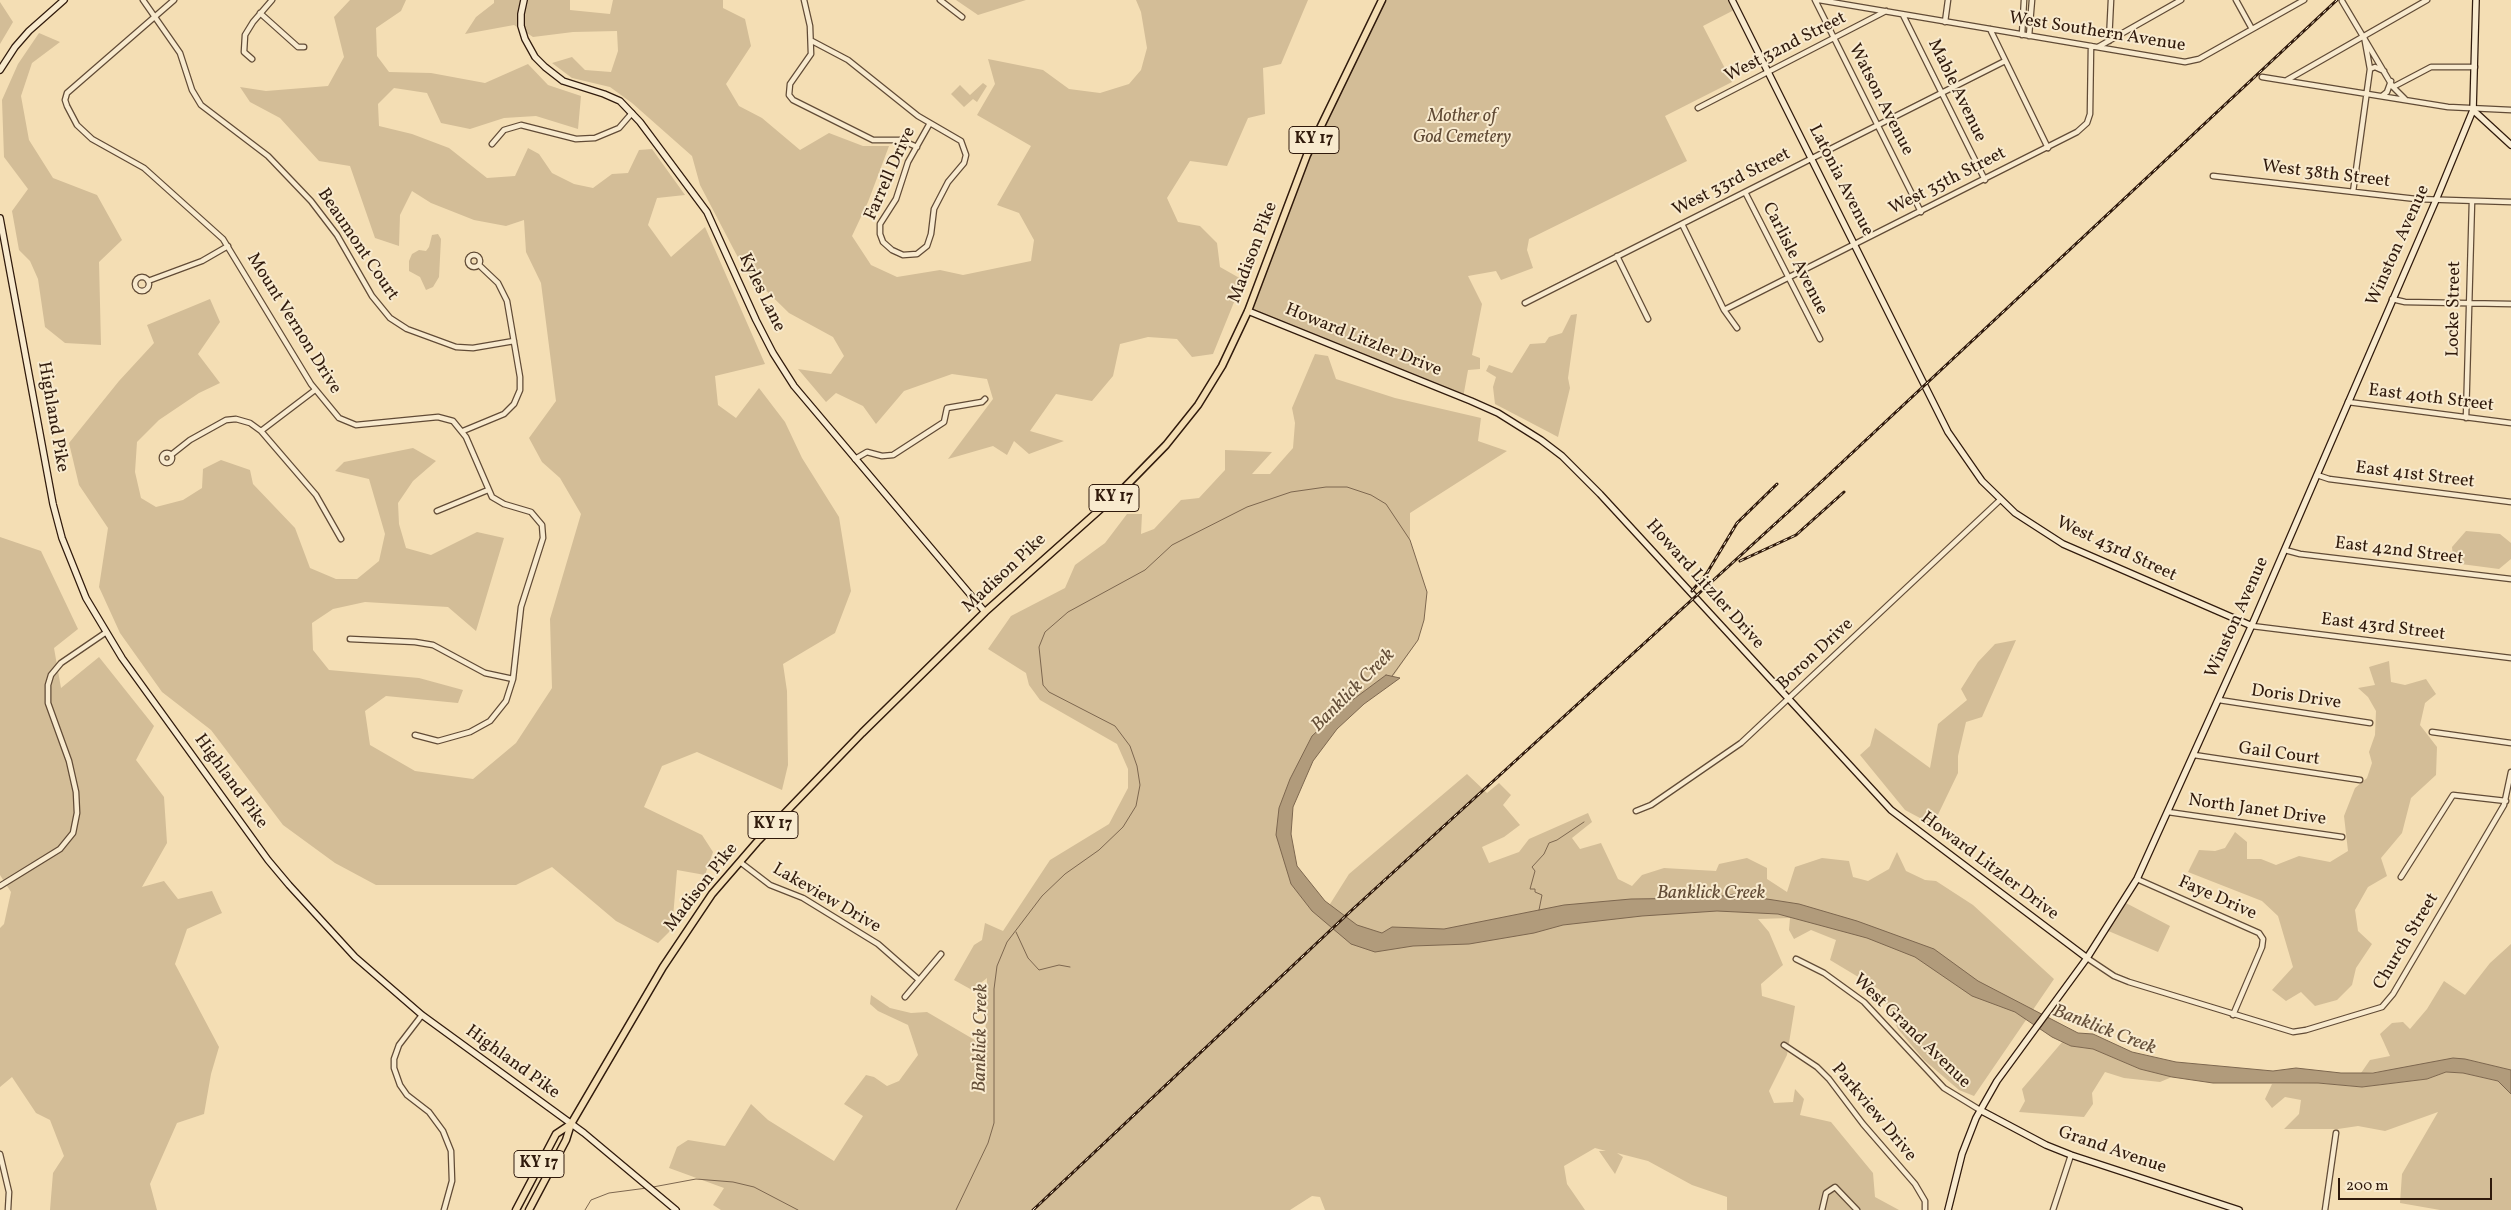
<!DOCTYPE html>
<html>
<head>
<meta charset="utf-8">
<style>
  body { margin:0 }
  #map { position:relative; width:2511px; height:1210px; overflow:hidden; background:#f4deb4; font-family:Vollkorn,serif }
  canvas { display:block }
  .scale { position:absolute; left:2338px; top:1178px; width:154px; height:22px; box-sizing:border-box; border:2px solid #301a0c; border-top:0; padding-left:6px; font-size:15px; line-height:18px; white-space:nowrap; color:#301a0c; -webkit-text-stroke:4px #f8eace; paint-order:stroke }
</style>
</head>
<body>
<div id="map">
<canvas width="2511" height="1210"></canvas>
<div class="scale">200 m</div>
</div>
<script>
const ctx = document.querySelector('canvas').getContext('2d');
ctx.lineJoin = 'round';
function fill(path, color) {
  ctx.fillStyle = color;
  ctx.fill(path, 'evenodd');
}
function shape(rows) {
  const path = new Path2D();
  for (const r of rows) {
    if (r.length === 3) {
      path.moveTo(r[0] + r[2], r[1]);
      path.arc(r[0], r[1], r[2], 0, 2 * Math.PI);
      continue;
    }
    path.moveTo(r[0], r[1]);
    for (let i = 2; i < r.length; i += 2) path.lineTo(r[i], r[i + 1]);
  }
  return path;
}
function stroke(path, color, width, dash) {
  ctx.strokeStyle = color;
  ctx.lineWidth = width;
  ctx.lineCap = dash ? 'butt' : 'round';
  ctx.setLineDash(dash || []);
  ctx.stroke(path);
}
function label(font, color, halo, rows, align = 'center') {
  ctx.font = font + ' Vollkorn,serif';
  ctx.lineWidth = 4;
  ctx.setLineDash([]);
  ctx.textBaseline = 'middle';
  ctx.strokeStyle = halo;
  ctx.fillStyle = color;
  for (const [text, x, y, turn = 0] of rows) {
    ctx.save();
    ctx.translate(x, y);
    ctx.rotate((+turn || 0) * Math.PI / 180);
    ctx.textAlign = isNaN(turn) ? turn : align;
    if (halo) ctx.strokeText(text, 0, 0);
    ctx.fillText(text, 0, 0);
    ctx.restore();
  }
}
fill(shape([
  [350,0,406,0,401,11,376,28,377,56,389,72,431,73,485,83,528,64,548,85,581,96,578,129,536,116,504,118,470,129,441,123,427,93,394,88,378,104,379,126,412,134,449,148,487,178,515,176,528,148,539,154,552,173,574,184,593,188,612,174,628,173,639,150,652,149,685,195,657,198,648,225,671,257,705,227,765,364,715,376,718,405,736,418,759,388,785,422,802,458,839,517,851,591,835,633,783,664,787,691,788,765,782,790,697,752,662,766,644,807,702,835,713,852,705,875,677,870,672,929,658,943,616,921,552,867,516,885,376,885,335,863,283,825,211,730,162,692,120,633,99,587,108,528,79,485,69,443,119,381,154,343,147,325,210,299,220,322,198,354,220,383,199,393,159,420,137,442,135,472,141,498,156,507,183,500,202,488,203,469,221,460,250,470,253,484,295,528,310,568,336,579,357,579,379,561,385,534,369,479,335,471,344,462,413,448,436,461,413,481,398,503,399,524,406,548,431,555,477,532,504,538,476,631,448,607,365,602,333,609,312,623,313,650,329,670,419,678,463,690,458,703,386,696,365,711,370,745,415,771,473,779,516,743,552,688,550,619,581,514,560,478,542,462,529,438,556,401,541,283,526,252,524,220,506,226,474,220,431,203,412,191,400,215,399,246,375,238,350,166,319,161,280,118,250,102,240,87,266,91,328,86,344,57,334,17],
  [494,0,570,0,570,10,610,14,613,0,723,0,723,8,745,19,751,46,726,84,739,106,762,118,800,150,829,133,863,146,889,146,868,202,852,236,871,265,897,277,940,270,963,275,1031,261,1034,240,1019,213,997,205,1031,146,977,115,995,84,988,59,1043,70,1069,89,1100,93,1129,84,1141,70,1147,48,1141,12,1136,0,1308,0,1281,64,1263,68,1265,114,1248,118,1227,166,1190,161,1167,198,1178,222,1200,226,1217,243,1220,267,1243,280,1213,354,1192,357,1177,339,1148,337,1120,344,1113,376,1092,401,1056,394,1030,431,1064,441,1029,454,1014,441,1007,455,993,446,948,459,993,399,987,379,952,374,904,391,876,424,863,406,836,393,826,402,798,369,831,374,844,356,833,337,789,313,744,269,700,185,692,156,632,103,610,87,572,78,552,63,572,57,585,70,611,72,618,51,617,31,573,32,533,37,514,25,465,34,476,17,494,3],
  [956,0,1026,0,978,15],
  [1382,0,1732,0,1736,9,1703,26,1732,82,1665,116,1687,161,1529,239,1527,250,1533,268,1501,280,1496,271,1468,276,1482,304,1472,355,1480,358,1480,369,1468,370,1463,398,1248,311,1292,195],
  [0,2,13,22,0,44],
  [39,33,60,42,32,63,21,96,29,140,53,178,97,195,122,240,99,262,101,345,65,343,45,327,38,279,30,261,19,250,12,211,28,189,4,157,2,100,18,64],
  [983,83,987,86,977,102,973,99,964,107,951,94,960,85,970,95],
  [438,234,441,239,439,277,433,287,426,290,420,277,409,271,409,261,412,254,419,250,426,251,429,247,432,235],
  [1577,314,1568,378,1570,388,1558,437,1495,404,1493,387,1496,377,1486,371,1489,365,1512,373,1530,344,1545,343,1549,337,1562,333,1571,315],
  [1315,354,1328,356,1336,379,1395,398,1481,418,1478,441,1507,451,1410,513,1410,540,1427,592,1424,620,1418,640,1394,675,1371,691,1321,739,1289,803,1294,870,1325,912,1349,874,1467,774,1487,793,1499,783,1511,795,1503,805,1520,825,1504,837,1482,847,1489,863,1519,852,1529,839,1588,813,1592,822,1572,838,1580,849,1601,843,1618,879,1632,886,1642,875,1664,868,1716,871,1719,864,1747,858,1767,868,1767,879,1787,892,1795,867,1822,858,1849,861,1853,877,1868,881,1889,869,1897,852,1906,871,1925,880,1936,881,1973,905,2054,979,1974,1096,1959,1090,1924,1060,1898,1029,1880,990,1830,960,1836,940,1811,930,1794,939,1789,930,1790,918,1758,919,1769,932,1783,965,1761,984,1762,996,1795,1006,1787,1055,1769,1091,1774,1103,1793,1102,1795,1089,1804,1099,1800,1115,1831,1122,1873,1173,1875,1197,1899,1210,1727,1210,1727,1197,1692,1185,1648,1161,1617,1153,1623,1157,1615,1174,1599,1151,1606,1151,1595,1148,1564,1166,1567,1184,1585,1210,1325,1210,1320,1197,1312,1196,1290,1210,721,1210,713,1205,724,1188,669,1168,677,1147,688,1140,725,1146,751,1104,768,1120,834,1161,863,1116,844,1104,866,1075,874,1077,887,1086,899,1081,918,1055,908,1025,878,1011,870,1004,871,995,890,1008,911,1013,927,1012,985,1046,987,978,972,990,954,980,974,945,982,940,985,923,1003,931,1050,860,1109,824,1128,788,1128,769,1117,744,1040,700,1029,685,1026,673,988,649,1011,616,1065,588,1075,565,1105,543,1127,514,1142,514,1141,534,1154,529,1181,500,1199,498,1225,470,1225,450,1272,452,1252,474,1270,474,1293,448,1295,423,1292,408],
  [2466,531,2500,534,2511,543,2511,559,2499,569,2461,564,2453,557,2452,547],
  [0,537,41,551,78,629,54,648,61,688,99,657,154,726,136,760,164,797,167,843,142,887,164,881,178,899,212,891,222,913,187,929,175,964,219,1047,211,1074,204,1114,177,1123,150,1184,157,1210,50,1210,53,1173,64,1156,50,1120,36,1113,12,1077,0,1087,0,928,4,924,11,892,0,875],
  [2016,640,1982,717,1966,722,1958,756,1958,773,1933,825,1905,810,1860,755,1870,746,1875,728,1930,768,1938,724,1967,700,1961,689,1978,662,1995,644],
  [2389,661,2391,682,2405,685,2426,679,2436,694,2425,703,2420,725,2437,747,2436,775,2411,798,2402,833,2381,858,2387,876,2368,887,2355,910,2358,931,2372,944,2356,968,2352,985,2337,1000,2315,1006,2301,992,2286,1001,2272,990,2293,967,2278,916,2262,901,2188,872,2199,850,2215,851,2225,848,2235,832,2247,842,2247,859,2261,859,2276,865,2299,856,2330,862,2348,851,2344,816,2355,788,2367,778,2372,763,2369,752,2375,735,2376,711,2368,697,2358,688,2375,685,2369,667],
  [2124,902,2170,926,2158,952,2106,930],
  [2511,944,2511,1070,2465,1059,2400,1070,2361,1073,2370,1060,2390,1056,2380,1034,2392,1023,2403,1022,2410,1029,2427,1009,2444,981,2465,995,2490,963],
  [2063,1041,2071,1046,2093,1049,2140,1069,2172,1077,2160,1082,2124,1078,2105,1072,2092,1093,2093,1104,2084,1117,2019,1112,2025,1101,2022,1089],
  [2446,1072,2463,1073,2498,1081,2511,1094,2511,1210,2440,1210,2400,1203,2402,1174,2438,1112,2385,1131,2358,1126,2338,1129,2284,1129,2299,1114,2301,1100,2285,1097,2272,1108,2265,1099,2272,1084,2318,1083,2362,1087,2427,1079]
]), '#d3bd97');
const water = shape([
  [1386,675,1400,678,1364,704,1337,729,1313,761,1293,807,1291,834,1297,866,1325,901,1357,925,1382,933,1392,927,1444,929,1564,905,1631,899,1708,898,1735,894,1799,904,1857,921,1934,949,1978,981,2078,1033,2093,1034,2132,1052,2176,1062,2273,1071,2296,1068,2341,1073,2373,1073,2453,1058,2465,1059,2511,1070,2511,1094,2498,1081,2463,1073,2446,1072,2427,1079,2362,1087,2318,1083,2213,1083,2172,1077,2140,1069,2093,1049,2071,1046,2052,1037,2015,1012,1972,996,1915,957,1867,938,1778,914,1717,911,1642,916,1563,925,1534,933,1469,944,1413,946,1375,952,1351,944,1312,911,1291,884,1276,835,1279,808,1290,779,1312,736,1343,707,1386,675]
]);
fill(water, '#b19b7b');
stroke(water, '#7d674f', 1);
stroke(shape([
  [1539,910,1542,895,1535,892,1535,889,1530,889,1535,871,1532,867,1544,854,1549,843,1557,840,1584,822],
  [1016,932,1028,958,1039,970,1059,965,1070,967],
  [653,1187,696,1179,733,1182,754,1187,798,1210],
  [585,1210,591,1200,609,1193,647,1188],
  [956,1210,988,1143,994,1123,994,989,997,966,1007,942,1042,896,1065,874,1099,850,1123,827,1136,806,1140,785,1137,766,1130,746,1115,726,1049,692,1043,685,1039,647,1045,632,1068,612,1145,570,1172,545,1247,507,1291,492,1326,487,1347,487,1371,495,1386,504,1410,540,1427,592,1424,620,1418,640,1392,676]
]), '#7d674f', 1);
const street = shape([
  [143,0,180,53,192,90,201,105,268,156,311,201,337,235,372,296,390,318,407,329,456,347,473,348,514,341],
  [174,0,67,93,65,100,67,106,77,125,92,139,144,168,223,239,311,384,339,418,356,425,438,417,453,421,466,437,492,497,504,504,531,512,542,525,543,538,521,607,513,679,506,701,490,721,470,732,438,741,415,735],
  [804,0,810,26,811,54,790,84,789,95,793,100,873,140,901,140,917,147],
  [940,0,962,17],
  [1815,0,1921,212],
  [1819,0,2185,62,2199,59,2304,0],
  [2236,0,2252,29],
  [2342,1,2393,87,2405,99],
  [260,13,298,47,304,47],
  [1903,15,1985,180],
  [1945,22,1948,0],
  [1990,29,2048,148],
  [2022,35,2024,0],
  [2029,36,2032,0],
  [812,41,848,60,918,116,930,123],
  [2109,41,2111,0],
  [2098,47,2181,0],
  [252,59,244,52,245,35,253,22,272,0],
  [2370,69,2375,67,2384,71],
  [2262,77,2448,107,2511,110],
  [2287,80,2427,0],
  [2393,87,2431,67,2475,67],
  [2382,96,2387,92,2391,81],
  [1698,108,1886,11],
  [930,123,961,141,966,155,964,163,948,182,934,209,931,234,927,246,917,254,903,255,892,250,883,242,880,234,880,224,896,199,908,162,930,123],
  [492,144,504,130,521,125,576,139,595,138,619,128,632,113],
  [2213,176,2416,199,2511,202],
  [1745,192,1820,339],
  [2353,192,2370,69,2364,36],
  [1682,224,1724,310,1737,328],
  [474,261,6],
  [1617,256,1648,319],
  [142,284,7],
  [148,281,202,261,228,246],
  [2392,299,2405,302,2511,304],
  [1525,303,2005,61],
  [1724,310,2077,132,2087,123,2090,114,2091,46],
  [2348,402,2511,423],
  [2466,418,2472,201],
  [261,431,315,390],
  [463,431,504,414,514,404,520,390,520,377,507,301,498,283,479,265],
  [167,458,5],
  [171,455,190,440,226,420,236,419,250,423,261,431,316,495,341,539],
  [855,459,867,452,882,456,893,455,944,422,947,408,982,402,985,399],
  [2317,475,2329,479,2511,502],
  [437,511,488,490],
  [2285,550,2300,554,2511,579],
  [2252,626,2511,658],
  [350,639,415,642,433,645,485,673,513,679],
  [2219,700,2370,723],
  [2432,732,2511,743],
  [2194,755,2360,780],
  [1636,811,1651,805,1741,743,2000,500],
  [2168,812,2342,837],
  [740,862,770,885,803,898,878,944,919,980],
  [2401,877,2453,795,2506,801],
  [2137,879,2259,933,2263,939,2262,947,2233,1015],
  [0,886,60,849,73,833,77,813,76,792,69,761,48,703,48,685,51,675,61,663,105,633],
  [2087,958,2114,976,2129,982,2293,1032,2306,1030,2382,1007,2393,994,2504,805,2511,772],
  [1796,959,1824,973,1864,1002,1944,1088,1980,1110],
  [905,997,941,954],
  [422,1015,399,1045,394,1059,394,1068,400,1085,407,1095,429,1112,443,1131,451,1151,452,1181,444,1210],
  [1784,1045,1817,1067,1829,1079,1863,1124,1915,1184,1925,1201,1925,1210],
  [0,1154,9,1192,8,1210],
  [1822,1210,1826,1193,1835,1187,1857,1210],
  [2053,1210,2071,1155],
  [2325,1210,2336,1133]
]);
const secondary = shape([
  [524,0,521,14,521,26,525,39,535,57,545,67,563,81,604,94,620,101,640,122,707,212,756,320,773,353,794,386,985,612],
  [1732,0,1948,432,1982,481,2015,513,2063,544,2252,626],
  [0,70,15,47,29,31,64,0],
  [2473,110,2511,145],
  [0,218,53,504,62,538,86,598,122,658,268,860,289,885,355,957,422,1015,584,1133,676,1210],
  [1248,311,1471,401,1498,413,1541,440,1562,456,1600,494,1891,810,2087,958],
  [1980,1110,2046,1145,2071,1155,2239,1210],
  [1948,1210,1962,1154,1976,1118,1997,1081,2087,958,2137,879,2255,618,2436,200,2473,110,2476,0]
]);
const primary = shape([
  [516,1210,556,1134,571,1124],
  [529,1210,566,1140,571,1124,663,967,712,894,757,842,862,733,985,612,1123,489,1166,445,1198,405,1222,366,1248,311,1307,155,1382,0]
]);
stroke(street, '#614b36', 7);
stroke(secondary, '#301a0c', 8);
stroke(primary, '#301a0c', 9);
stroke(street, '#f8eace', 4.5);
stroke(secondary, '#f8eace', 5.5);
stroke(primary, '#f4deb4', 6);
const rail = shape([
  [1740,561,1796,535,1844,492],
  [1692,591,1707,573,1737,523,1777,484],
  [1033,1210,1353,909,1821,482,2337,0]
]);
stroke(rail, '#301a0c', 3);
stroke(rail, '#f8eace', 1, [4]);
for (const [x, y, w] of [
  [1314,140,50],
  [1114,498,50],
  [773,825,50],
  [539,1164,50]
]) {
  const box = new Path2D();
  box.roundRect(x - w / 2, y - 13.5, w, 27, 4);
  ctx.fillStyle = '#f8eace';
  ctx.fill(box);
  stroke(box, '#301a0c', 1);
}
label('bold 16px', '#301a0c', null, [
  ["KY 17",1314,140],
  ["KY 17",1114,498],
  ["KY 17",773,825],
  ["KY 17",539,1164]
]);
label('18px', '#301a0c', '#f8eace', [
  ["West Southern Avenue",2097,33,9],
  ["West 32nd Street",1786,48,-27],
  ["Mable Avenue",1956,91,64],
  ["Watson Avenue",1880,100,63],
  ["Farrell Drive",891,174,-66],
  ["West 38th Street",2326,175,7],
  ["Latonia Avenue",1840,181,63],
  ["West 35th Street",1948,182,-27],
  ["West 33rd Street",1732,183,-27],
  ["Beaumont Court",357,245,56],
  ["Winston Avenue",2399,246,-66],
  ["Madison Pike",1254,253,-69],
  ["Carlisle Avenue",1794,259,63],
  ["Kyles Lane",761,293,64],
  ["Locke Street",2455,309,-89],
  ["Mount Vernon Drive",293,324,58],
  ["Howard Litzler Drive",1363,341,22],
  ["East 40th Street",2431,399,7],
  ["Highland Pike",52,417,80],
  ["East 41st Street",2415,476,7],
  ["West 43rd Street",2116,550,25],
  ["East 42nd Street",2399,552,7],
  ["Madison Pike",1005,574,-43],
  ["Howard Litzler Drive",1704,585,48],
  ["Winston Avenue",2238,618,-66],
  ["East 43rd Street",2383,628,7],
  ["Boron Drive",1816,655,-43],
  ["Doris Drive",2296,698,8],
  ["Gail Court",2279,755,8],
  ["Highland Pike",230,782,54],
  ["North Janet Drive",2257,811,8],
  ["Howard Litzler Drive",1989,867,37],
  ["Madison Pike",702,888,-52],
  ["Lakeview Drive",826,899,30],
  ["Faye Drive",2217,899,24],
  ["Church Street",2407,942,-59],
  ["West Grand Avenue",1911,1032,44],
  ["Highland Pike",512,1063,36],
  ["Parkview Drive",1873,1113,50],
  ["Grand Avenue",2112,1151,19]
]);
label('italic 18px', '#614b36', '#f8eace', [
  ["Mother of",1462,118],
  ["God Cemetery",1462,139]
]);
label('italic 19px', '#644e38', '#f8eace', [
  ["Banklick Creek",1354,691,-45],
  ["Banklick Creek",1711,895],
  ["Banklick Creek",2104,1031,21],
  ["Banklick Creek",982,1038,-89]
]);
</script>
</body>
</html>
